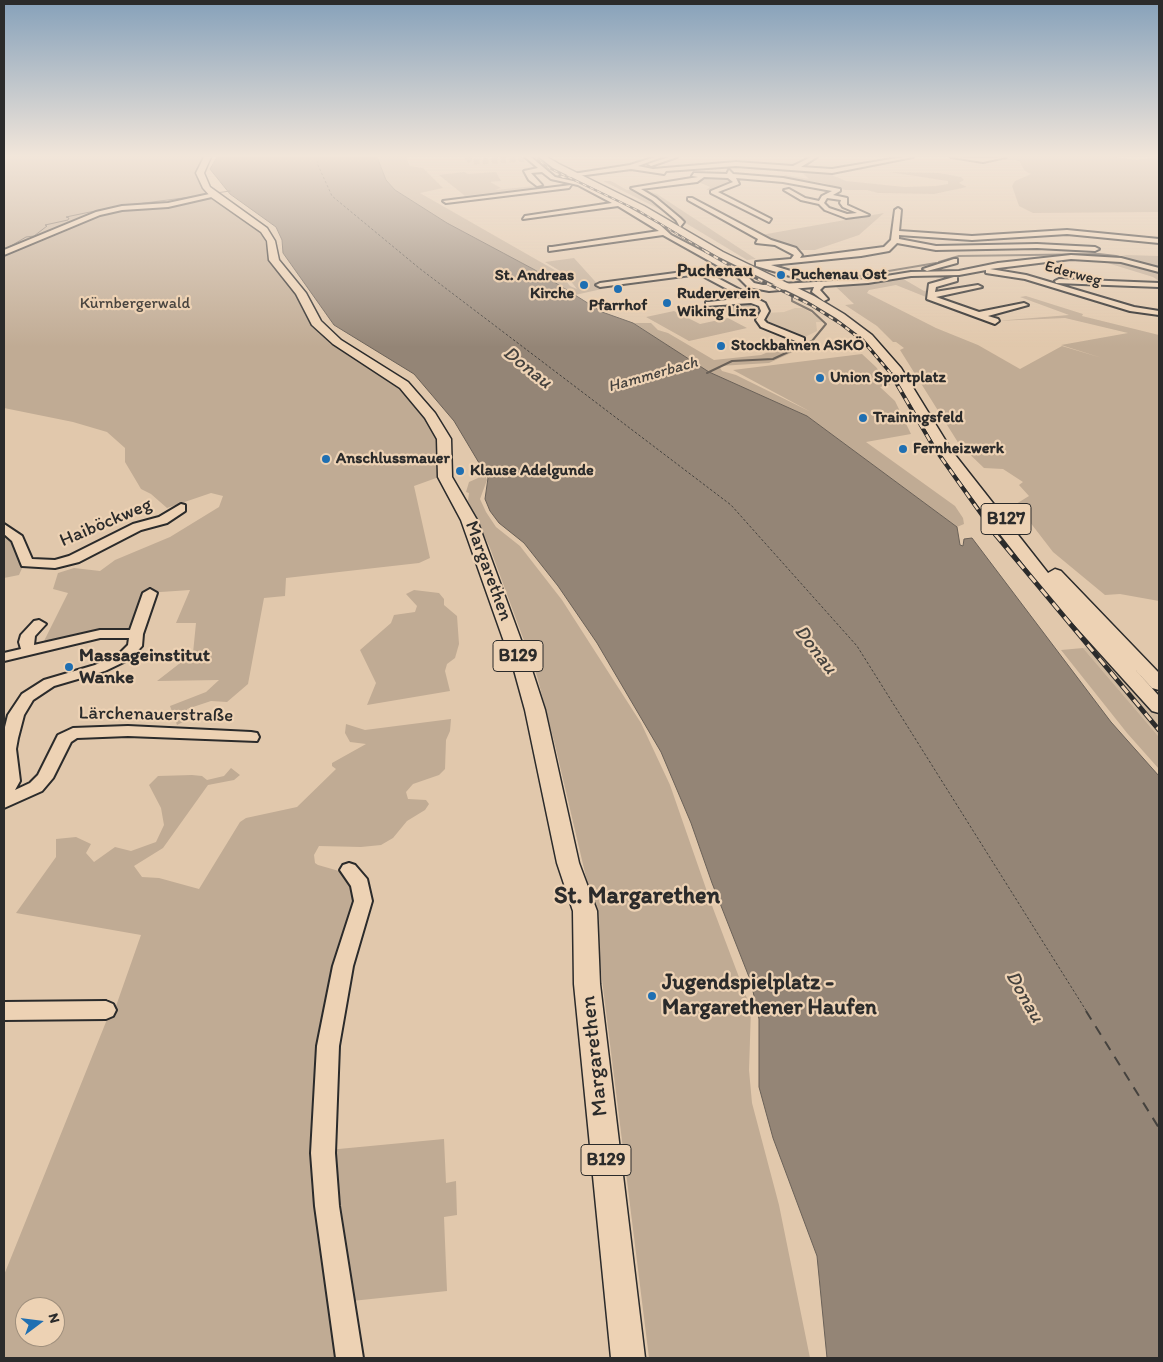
<!DOCTYPE html>
<html>
<head>
<meta charset="utf-8">
<style>
  body { margin:0 }
  #map { position:relative; width:1163px; height:1362px; overflow:hidden; background:#e1c8ac; font-family:Itim,sans-serif }
  canvas { display:block }
  .frame { position:absolute; inset:0; border:5px solid #2b2b2b; pointer-events:none }
  .north { position:absolute; left:15px; top:1297px; width:50px; height:50px; box-sizing:border-box; background:#edd2b4; border:1px solid #9f8f7d; border-radius:50%; rotate:75deg; font-size:14px; font-weight:700; line-height:20px; text-align:center; color:#2b2b2b }
  .north::after { content:''; display:block; margin:auto; width:18px; height:22px; background:#1f6fb2; clip-path:polygon(50% 0,100% 100%,50% 72%,0 100%) }
</style>
</head>
<body>
<div id="map">
<canvas width="1163" height="1362"></canvas>
<div class="frame"></div>
<div class="north">N</div>
</div>
<script>
const ctx = document.querySelector('canvas').getContext('2d');
ctx.lineJoin = 'round';
function fill(path, color) {
  ctx.fillStyle = color;
  ctx.fill(path, 'evenodd');
}
function shape(rows) {
  const path = new Path2D();
  for (const r of rows) {
    path.moveTo(r[0], r[1]);
    for (let i = 2; i < r.length; i += 2) path.lineTo(r[i], r[i + 1]);
  }
  return path;
}
function stroke(path, color, width, dash) {
  ctx.strokeStyle = color;
  ctx.lineWidth = width;
  ctx.lineCap = dash ? 'butt' : 'round';
  ctx.setLineDash(dash || []);
  ctx.stroke(path);
}
function label(font, color, halo, rows, align = 'center') {
  ctx.font = font + ' Itim,sans-serif';
  ctx.lineWidth = 4.5;
  ctx.setLineDash([]);
  ctx.textBaseline = 'middle';
  ctx.strokeStyle = halo;
  ctx.fillStyle = color;
  for (const [text, x, y, turn = 0] of rows) {
    ctx.save();
    ctx.translate(x, y);
    ctx.rotate((+turn || 0) * Math.PI / 180);
    ctx.textAlign = isNaN(turn) ? turn : align;
    if (halo) ctx.strokeText(text, 0, 0);
    ctx.fillText(text, 0, 0);
    ctx.restore();
  }
}
fill(shape([
  [795,308,803,308,817,316,822,322,816,322,817,331,801,339,764,321,767,313,784,312],
  [1094,646,1159,717,1159,737,1083,648]
]), '#d0baa0');
fill(shape([
  [4,157,205,157,196,170,199,182,209,196,254,226,264,237,269,257,299,298,310,321,329,340,375,366,407,392,440,442,439,477,414,486,430,558,419,563,286,578,285,596,264,598,248,684,227,702,211,701,187,709,187,714,193,717,177,725,170,706,206,692,219,680,157,681,193,653,196,623,176,623,190,590,146,593,131,630,43,643,68,593,53,589,58,573,74,568,100,571,115,560,170,537,219,507,223,496,211,493,167,508,151,494,141,489,125,462,125,448,107,432,73,422,4,408],
  [377,157,406,157,410,166,423,168,443,188,420,193,560,273,570,286,577,289,565,274,545,262,574,258,602,289,575,295,535,270,447,223,395,190,386,180],
  [1005,157,1115,157,1135,160,1159,157,1159,212,1033,213,1019,206,1012,186,1015,181,1031,174,1025,171,1019,161,1000,159],
  [799,170,825,172,846,181,905,187,936,186,948,184,948,181,889,172,939,173,961,177,964,180,959,183,967,187,934,194,878,193,867,190,845,190,823,183,782,177,785,175,809,179],
  [464,172,468,174,496,172,501,181,490,182,501,188,495,190,544,185,547,186,465,196,439,175],
  [729,176,734,181,727,187,713,190,706,190,710,187,696,181,704,177],
  [603,181,611,181,627,190,642,189,657,194,756,259,747,260,679,219],
  [884,213,859,235,815,250,801,250,773,241,761,235],
  [1126,255,1159,256,1159,281,1153,277,1101,261],
  [900,277,924,291,929,290,931,299,896,285,869,290,867,293,936,328,978,345,1020,369,1062,346,1102,358,1061,345,1128,333,1065,318,996,321,1069,315,1020,297,1026,296,1083,314,1082,316,1159,335,1159,601,1120,594,1105,595,1053,552,1016,504,1029,496,1019,485,1023,482,1003,469,984,468,959,444,900,350,904,348,896,342,893,342,877,326,845,305,854,304,833,284],
  [741,301,761,310,734,316,715,307],
  [674,311,700,324,728,318,747,328,689,341,646,317],
  [633,323,651,323,658,330,668,333,714,360,761,355,798,340,808,345,769,363,719,366,722,371,736,375,811,412,733,370,862,354,876,367,890,385,880,387,895,401,911,434,866,442,955,506,963,518,964,524,957,527,807,416,709,372],
  [484,472,487,480,480,499,486,512,496,527,520,546,562,600,641,723,670,785,711,903,751,1009,749,1070,752,1103,779,1205,810,1358,649,1358,593,907,555,745,537,676,490,548,468,501,469,493,466,492,469,482,478,478,478,473],
  [4,529,11,534,24,564,19,575,4,578],
  [414,590,439,593,444,599,444,605,457,616,459,644,455,658,447,664,445,671,450,691,367,705,376,683,360,650,391,623,394,615,415,612,417,606,406,594],
  [1083,648,1159,737,1159,769,1127,733,1061,650],
  [451,719,450,731,446,740,445,769,439,775,413,784,406,792,408,799,426,800,429,804,425,810,407,821,393,838,381,845,361,847,319,846,314,855,315,863,318,865,346,873,358,887,311,1172,312,1193,322,1216,341,1358,4,1358,4,1275,108,1017,116,1006,141,935,16,913,56,857,56,839,76,837,91,844,86,853,94,862,115,847,131,851,156,842,164,825,161,808,149,785,158,776,192,775,202,776,207,780,224,776,231,768,240,775,234,780,208,785,163,848,134,866,142,877,159,878,199,889,240,822,246,818,297,807,336,769,332,766,332,763,366,744,350,742,345,733,346,724,365,730],
  [25,1307,55,1307,55,1337,25,1337],
  [444,1139,446,1183,456,1181,457,1215,444,1217,447,1291,352,1301,328,1150]
]), '#c0ab94');
const water = shape([
  [217,157,377,157,386,180,395,190,447,223,535,270,602,312,633,323,709,372,807,416,957,527,960,545,963,546,964,539,972,538,1111,722,1159,776,1159,1358,827,1358,817,1256,773,1138,759,1087,759,1019,751,982,712,883,691,823,661,752,597,643,558,586,524,543,499,523,490,511,485,499,488,478,454,421,414,374,334,325,283,253,282,240,276,227,230,194,210,169,217,157]
]);
fill(water, '#948576');
stroke(water, '#6a6158', 1);
stroke(shape([
  [216,193,230,191],
  [4,250,26,237,34,236,47,226,45,225,68,220,69,218,66,217,114,207,206,195]
]), '#6a6158', 1);
stroke(shape([
  [939,262,959,256,1099,254,1116,256,1159,268],
  [835,280,936,263],
  [707,373,732,361,773,359,812,341,826,324,812,311,792,301,792,297]
]), '#6a6158', 2);
stroke(shape([
  [321,157,317,163,332,196,419,268,731,505,857,646,1087,1012]
]), '#45423e', 1, [2.5, 2]);
stroke(shape([
  [1086,1011,1159,1128]
]), '#45423e', 2, [10, 8]);
stroke(shape([
  [467,157,471,162,524,159]
]), '#bda992', 6, [6, 3]);
const minor = shape([
  [525,157,531,157,555,177,582,183,621,203,660,225,671,235,744,273,754,283,763,285,868,279,911,272,959,271,998,263,1071,255,1121,258,1159,268,1159,272,1121,262,1071,259,990,269,1026,275,1134,307,1159,311,1159,315,1130,311,1025,279,986,273,986,270,959,275,911,276,868,283,824,286,820,290,828,299,824,301,812,292,814,287,769,291,748,287,738,277,663,235,549,251,549,247,552,247,659,231,618,206,523,219,525,216,612,203,578,185,551,179,542,172,531,173,542,185,537,186,529,180,524,171,538,168,525,157],
  [655,157,662,157,638,166,653,169,736,162,793,166,811,157,817,157,801,167,832,169,903,157,913,157,832,173,736,166,666,171,664,174,631,169,563,178,560,176,630,165,655,157],
  [669,157,677,157,651,166,648,164,669,157],
  [951,157,983,158,1006,157,983,162,951,157],
  [729,170,733,174,783,178,840,189,840,191,833,195,847,198,847,205,869,215,846,218,825,210,819,204,801,200,784,190,789,189,805,198,819,201,822,196,832,191,783,182,736,178,739,184,718,192,771,219,769,222,711,193,711,191,733,182,728,178,704,177,697,182,641,189,656,198,680,218,684,222,680,227,676,220,652,200,631,188,698,177,692,176,694,173,727,174,729,170],
  [827,198,841,200,840,203,843,207,857,213,847,214,829,208,824,203,827,198],
  [571,185,569,188,446,203,443,201,571,185],
  [214,193,216,196,168,207,122,210,100,215,4,255,4,250,96,212,122,206,168,203,214,193],
  [688,198,692,198,771,240,796,248,802,255,800,258,884,247,891,240,895,210,898,208,901,210,899,231,972,236,1067,230,1159,239,1159,243,1067,234,972,240,899,235,899,239,936,246,1037,244,1095,247,1099,249,1095,251,1037,248,936,250,897,243,889,251,861,256,771,265,810,277,810,281,807,281,756,266,756,262,791,259,794,255,775,245,756,243,758,239,688,200,688,198],
  [954,259,957,259,957,263,927,271,923,269,954,259],
  [713,268,713,272,708,273,765,303,769,311,764,320,767,323,804,338,804,342,798,342,761,327,756,320,761,311,759,306,751,303,706,306,706,302,709,302,744,298,699,274,600,287,596,285,600,283,713,268],
  [954,277,957,277,957,281,936,287,935,292,978,285,982,287,936,297,979,312,1024,303,1028,305,988,316,998,319,999,321,995,324,927,299,929,284,954,277],
  [1059,279,1159,283,1159,287,1056,283,1055,281,1059,279],
  [181,504,185,505,185,511,167,523,141,530,79,562,55,568,22,566,12,541,4,534,4,524,22,536,32,559,55,560,69,556,133,524,159,517,181,504],
  [150,589,157,593,143,634,142,646,130,659,105,671,54,686,33,700,24,715,18,738,16,749,20,781,15,790,30,783,38,775,58,735,73,728,128,726,251,732,257,733,259,737,257,741,128,736,77,738,71,742,53,778,42,791,4,808,4,731,8,715,22,694,44,680,95,665,120,653,128,645,129,638,100,638,4,661,4,653,21,649,19,642,21,635,34,621,39,620,46,624,35,636,34,645,100,630,130,630,143,593,150,589],
  [349,863,355,865,367,879,372,901,353,966,339,1046,335,1153,339,1206,363,1358,336,1358,315,1206,311,1153,317,1046,333,966,354,901,351,886,340,870,343,865,349,863],
  [106,1001,113,1004,116,1010,113,1016,106,1019,4,1020,4,1002,106,1001]
]);
const major = shape([
  [204,157,211,157,204,173,210,187,267,228,275,241,279,260,306,293,321,321,341,340,408,382,435,413,451,439,452,477,477,520,532,670,545,710,579,863,597,911,600,984,645,1358,611,1358,574,984,573,911,557,863,525,710,514,670,461,520,438,477,437,439,425,418,400,388,333,344,312,325,296,294,269,260,267,241,261,232,211,197,203,188,196,173,204,157],
  [539,157,547,157,559,164,644,206,723,252,814,296,844,314,872,335,901,368,952,451,1048,573,1055,569,1061,571,1159,673,1159,690,1152,688,1132,666,1159,696,1159,713,1152,711,1049,597,985,515,939,452,890,370,864,339,836,318,806,300,717,256,638,210,553,168,539,157]
]);
stroke(minor, '#2b2b2b', 4);
stroke(major, '#2b2b2b', 3);
fill(minor, '#edd2b4');
fill(major, '#edd2b4');
const railFar3 = shape([
  [534,157,549,168,639,211,707,252]
]);
const railFar2 = shape([
  [705,251,729,265,811,305,841,324,863,341,892,375]
]);
const railFar1 = shape([
  [891,374,933,446,996,535]
]);
const rail = shape([
  [995,534,1159,730]
]);
stroke(railFar3, '#2b2b2b', 2);
stroke(railFar2, '#2b2b2b', 3);
stroke(railFar1, '#2b2b2b', 4);
stroke(rail, '#2b2b2b', 5);
stroke(railFar3, '#edd2b4', 1, [4]);
stroke(railFar2, '#edd2b4', 2, [5]);
stroke(railFar1, '#edd2b4', 2.5, [7]);
stroke(rail, '#edd2b4', 3, [9]);
const sky = ctx.createLinearGradient(0, 0, 0, 347);
sky.addColorStop(0, '#86a1ba');
sky.addColorStop(0.45, '#f2e6da');
sky.addColorStop(1, '#f2e6da00');
ctx.fillStyle = sky;
ctx.fillRect(0, 0, 1163, 347);
for (const [x, y, r, color] of [
  [781,275,5,"#1f6fb2"],
  [584,285,5,"#1f6fb2"],
  [618,289,5,"#1f6fb2"],
  [667,303,5,"#1f6fb2"],
  [721,346,5,"#1f6fb2"],
  [820,378,5,"#1f6fb2"],
  [863,418,5,"#1f6fb2"],
  [903,449,5,"#1f6fb2"],
  [326,459,5,"#1f6fb2"],
  [460,471,5,"#1f6fb2"],
  [69,667,5,"#1f6fb2"],
  [652,996,5,"#1f6fb2"]
]) {
  const dot = new Path2D();
  dot.arc(x, y, r, 0, 2 * Math.PI);
  ctx.fillStyle = color;
  ctx.fill(dot);
  stroke(dot, '#edd2b4', 2);
}
label('16px', '#2b2b2b', '#edd2b4', [
  ["Ederweg",1073,274,15]
]);
label('bold 16px', '#2b2b2b', '#edd2b4', [
  ["Puchenau Ost",791,275],
  ["St. Andreas",574,276,"right"],
  ["Kirche",574,294,"right"],
  ["Ruderverein",677,294],
  ["Wiking Linz",677,312],
  ["Pfarrhof",618,306,"center"],
  ["Stockbahnen ASKÖ",731,346],
  ["Union Sportplatz",830,378],
  ["Trainingsfeld",873,418],
  ["Fernheizwerk",913,449],
  ["Anschlussmauer",336,459],
  ["Klause Adelgunde",470,471]
], 'left');
label('16px', '#494540', '#edd2b4', [
  ["Kürnbergerwald",135,304]
]);
label('italic 16px', '#45423e', '#edd2b4', [
  ["Hammerbach",653,375,-16]
]);
label('bold 18px', '#2b2b2b', '#edd2b4', [
  ["Puchenau",715,271]
]);
for (const [x, y, w] of [
  [1006,519,50],
  [518,656,50],
  [606,1160,50]
]) {
  const box = new Path2D();
  box.roundRect(x - w / 2, y - 15.5, w, 31, 4);
  ctx.fillStyle = '#edd2b4';
  ctx.fill(box);
  stroke(box, '#2b2b2b', 1);
}
label('bold 18px', '#2b2b2b', null, [
  ["B127",1006,519],
  ["B129",518,656],
  ["B129",606,1160]
]);
label('19px', '#2b2b2b', '#edd2b4', [
  ["Haiböckweg",106,523,-23],
  ["Margarethen",488,571,70],
  ["Lärchenauerstraße",156,715,1]
]);
label('bold 19px', '#2b2b2b', '#edd2b4', [
  ["Massageinstitut",79,656],
  ["Wanke",79,678]
], 'left');
label('italic 20px', '#45423e', '#edd2b4', [
  ["Donau",527,368,38],
  ["Donau",815,650,52],
  ["Donau",1024,997,60]
]);
label('bold 22px', '#2b2b2b', '#edd2b4', [
  ["Jugendspielplatz -",662,983],
  ["Margarethener Haufen",662,1008]
], 'left');
label('22px', '#2b2b2b', '#edd2b4', [
  ["Margarethen",595,1056,-96]
]);
label('bold 24px', '#2b2b2b', '#edd2b4', [
  ["St. Margarethen",637,897]
]);
</script>
</body>
</html>
